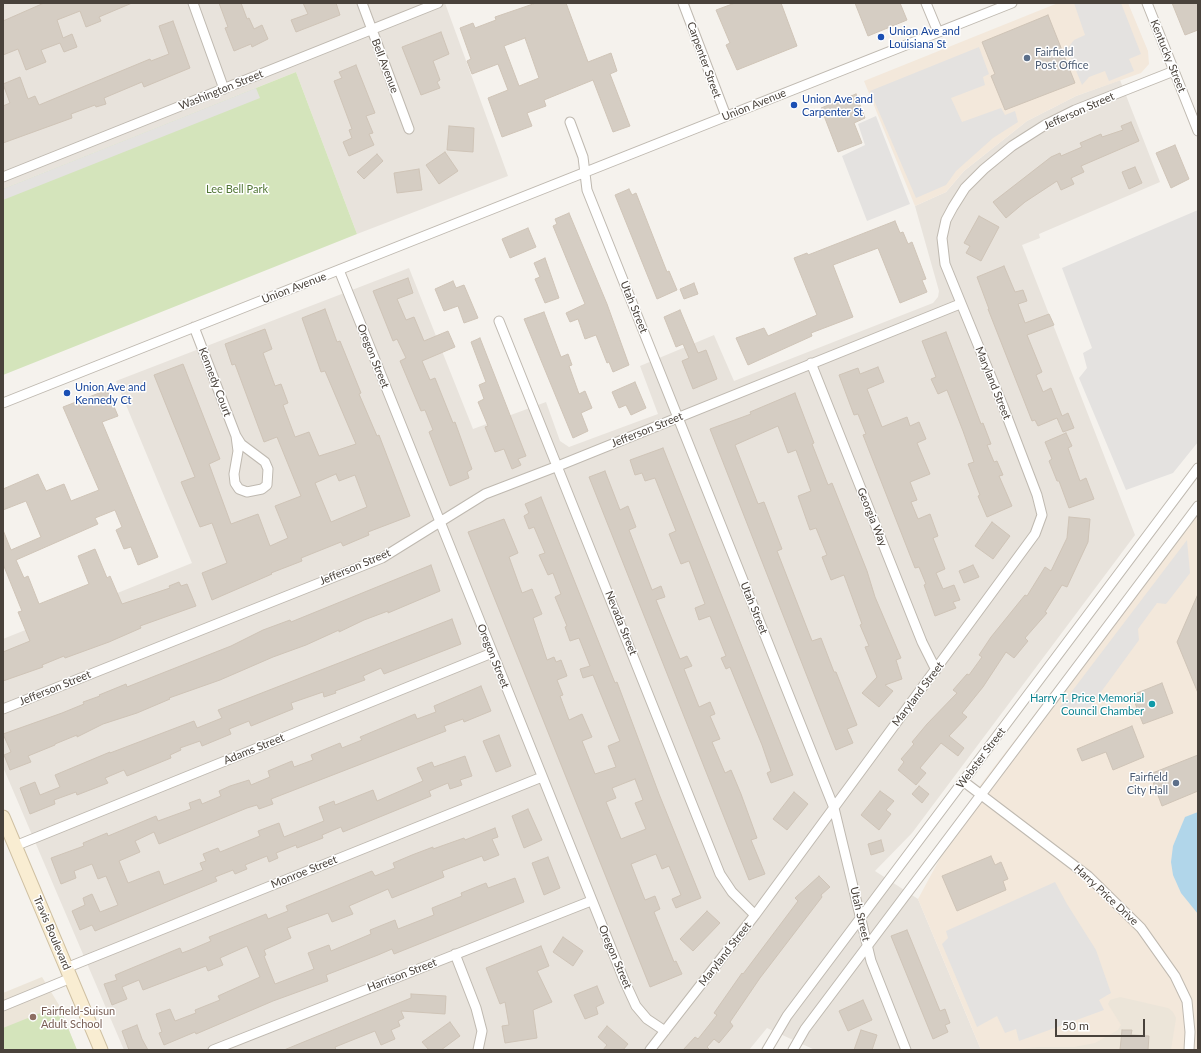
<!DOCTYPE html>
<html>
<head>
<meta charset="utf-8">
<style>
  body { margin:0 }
  #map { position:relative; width:1201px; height:1053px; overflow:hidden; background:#f5f2ed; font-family:Lato,sans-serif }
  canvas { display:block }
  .frame { position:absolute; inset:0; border:4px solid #49423b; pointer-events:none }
  .scale { position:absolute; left:1055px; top:1019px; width:90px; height:18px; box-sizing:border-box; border:2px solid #49423b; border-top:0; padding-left:5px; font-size:12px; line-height:14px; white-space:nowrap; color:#49423b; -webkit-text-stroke:3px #fff; paint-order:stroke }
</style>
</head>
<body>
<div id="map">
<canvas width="1201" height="1053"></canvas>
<div class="frame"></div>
<div class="scale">50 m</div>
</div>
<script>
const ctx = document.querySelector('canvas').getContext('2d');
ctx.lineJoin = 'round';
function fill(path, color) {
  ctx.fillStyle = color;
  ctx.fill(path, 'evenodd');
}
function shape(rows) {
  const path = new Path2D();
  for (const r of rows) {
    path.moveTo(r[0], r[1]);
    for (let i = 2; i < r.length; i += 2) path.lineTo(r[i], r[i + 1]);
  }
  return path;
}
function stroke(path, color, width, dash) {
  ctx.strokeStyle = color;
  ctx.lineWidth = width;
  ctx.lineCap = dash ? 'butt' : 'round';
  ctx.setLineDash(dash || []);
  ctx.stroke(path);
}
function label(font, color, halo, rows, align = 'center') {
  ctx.font = font + ' Lato,sans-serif';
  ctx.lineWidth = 3;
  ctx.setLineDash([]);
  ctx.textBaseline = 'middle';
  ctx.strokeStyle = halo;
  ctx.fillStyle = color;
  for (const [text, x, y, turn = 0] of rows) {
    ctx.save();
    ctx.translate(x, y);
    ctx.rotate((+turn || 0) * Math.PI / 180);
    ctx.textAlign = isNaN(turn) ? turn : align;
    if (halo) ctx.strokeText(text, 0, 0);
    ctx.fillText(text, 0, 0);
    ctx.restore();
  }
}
fill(shape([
  [3,3,445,3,508,176,357,234,296,72,3,189],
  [1120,80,1160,182,1039,234,1040,238,1022,245,1135,535,912,833,875,871,918,899,981,1050,815,1050,767,1028,749,1050,124,1050,3,767,3,639,192,563,116,381,409,268,473,429,546,402,560,441,569,447,658,414,640,366,714,335,734,381,933,303,938,297,939,291,915,206,946,192,964,171,1027,121,1076,96]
]), '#e8e3dc');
fill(shape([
  [1058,3,1128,3,1148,51,1149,64,1141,73,1076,96,1027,121,964,171,946,192,915,206,864,81],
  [1198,501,1198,1050,981,1050,918,899,978,788]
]), '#f3e8db');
fill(shape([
  [42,977,59,1005,77,1050,3,1050,3,993],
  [1120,997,1168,1008,1173,1012,1176,1018,1171,1050,1010,1050,1038,1047,1074,1047,1095,1043,1118,1030,1121,1025,1108,1004,1110,1000]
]), '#ece5d9');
fill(shape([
  [296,72,357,234,3,375,3,189],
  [53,1008,56,1015,62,1013,77,1050,3,1050,3,1028]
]), '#d4e4bb');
fill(shape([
  [1074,3,1121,3,1141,54,1129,59,1134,71,1109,81,1105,71,1089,77,1082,85,1067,49,1074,40,1085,35],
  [979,47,989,74,983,77,985,85,951,98,962,122,1001,108,1005,115,1015,111,1018,122,993,138,956,171,946,185,916,198,870,91],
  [256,88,260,98,3,200,3,189],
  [876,116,910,204,867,221,842,156,865,145,858,124],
  [1198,210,1198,442,1173,473,1126,490,1079,378,1087,368,1083,353,1092,348,1062,268],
  [1187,540,1190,573,1166,604,1157,603,1138,629,1139,640,1090,707,1060,707],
  [1055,882,1067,904,1096,950,1111,993,1099,1000,1104,1010,1019,1041,1016,1029,1005,1033,997,1016,977,1027,942,944,948,938,946,931]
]), '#e4e2e0');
fill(shape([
  [1198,812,1198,914,1181,893,1173,875,1171,862,1173,846,1185,817]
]), '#b1d6ea');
const building = shape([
  [44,3,132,3,99,17,101,21,86,27,80,11,57,20,63,38,72,34,77,47,64,52,60,43,41,50,46,62,26,70,18,49,3,55,3,21,44,3],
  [219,3,241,3,247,19,249,18,254,29,262,25,268,39,252,47,251,44,234,51,225,28,228,27,219,3],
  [303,3,336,3,340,15,296,32,291,20,308,14,303,3],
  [536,3,566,3,588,62,611,53,617,71,610,74,630,126,613,132,593,80,544,100,546,106,527,113,532,126,502,137,488,98,508,90,498,64,472,74,467,61,471,59,460,28,473,23,475,28,496,20,495,17,536,3],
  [525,38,539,78,519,86,504,46,525,38],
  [735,3,781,3,797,46,737,70,726,45,730,43,716,10,735,3],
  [855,3,900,3,907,20,868,36,855,3],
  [1172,3,1198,3,1198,30,1185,35,1172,3],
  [1048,15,1075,83,1005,110,991,76,995,74,982,42,1048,15],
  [173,21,190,68,144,87,142,82,104,98,106,104,96,107,95,105,71,114,72,118,3,143,3,106,10,103,3,84,20,77,28,99,35,96,39,105,150,59,151,61,169,54,159,26,173,21],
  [441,32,449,54,433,61,440,80,437,82,440,88,421,95,402,47,441,32],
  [356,65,375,113,366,116,373,133,369,134,374,145,349,156,343,142,352,138,349,130,352,129,334,81,342,78,339,72,356,65],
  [856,94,865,118,854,123,862,143,838,152,821,108,856,94],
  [1131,122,1139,141,1081,166,1084,172,1071,178,1074,184,1061,190,1057,181,1025,202,1006,218,993,202,1051,157,1060,153,1061,156,1082,147,1080,143,1101,134,1102,137,1123,130,1121,126,1131,122],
  [449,126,474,128,473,152,447,150,449,126],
  [1175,145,1189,179,1171,188,1156,153,1175,145],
  [445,152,458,171,439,184,426,165,445,152],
  [377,154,383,161,364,179,357,172,377,154],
  [1135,167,1142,183,1129,189,1122,172,1135,167],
  [419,169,422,190,397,193,394,173,419,169],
  [629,189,632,195,636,193,667,272,669,271,677,290,657,299,615,195,629,189],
  [569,213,607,304,629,365,613,372,609,362,607,363,596,335,585,339,578,319,570,322,566,313,585,304,553,226,557,224,555,219,569,213],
  [979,216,999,227,981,261,966,253,970,246,964,243,979,216],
  [895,221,900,233,903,232,908,244,912,242,926,279,922,280,927,292,900,303,878,248,833,265,853,317,811,333,812,336,748,365,736,338,764,328,768,336,817,315,794,258,807,253,808,255,895,221],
  [528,228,536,247,510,258,502,239,528,228],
  [545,258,559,298,545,303,535,279,540,277,534,263,545,258],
  [1004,266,1015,292,1023,290,1027,301,1018,304,1025,323,1049,314,1054,325,1027,335,1042,372,1036,375,1043,392,1051,388,1062,416,1068,413,1074,428,1063,432,1057,418,1038,426,1035,420,1032,421,988,309,989,309,977,277,1004,266],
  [408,278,413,293,397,299,406,320,414,317,424,341,448,331,455,347,422,361,430,380,435,378,453,423,455,422,472,469,467,472,469,478,450,486,429,432,433,430,425,410,421,411,400,361,406,358,397,339,393,341,373,291,408,278],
  [453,281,456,288,464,285,478,318,464,323,458,306,444,311,435,289,453,281],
  [694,283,698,294,684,299,680,289,694,283],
  [325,309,337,342,340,341,361,393,359,394,377,436,379,435,410,516,368,532,369,535,343,546,341,542,301,558,302,561,271,573,272,574,212,600,202,573,227,563,212,523,200,527,181,482,195,477,154,375,183,364,220,459,209,464,231,524,258,514,270,546,288,538,275,506,301,496,277,437,264,442,235,364,232,365,225,344,265,329,272,349,263,353,275,386,281,384,288,403,283,405,295,437,309,432,319,456,338,450,356,444,325,371,321,372,302,318,325,309],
  [336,474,339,481,355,475,367,507,331,522,315,483,336,474],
  [680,310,698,353,706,350,717,379,693,389,682,361,689,358,683,344,676,347,664,317,680,310],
  [544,312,561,357,568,354,572,365,569,366,579,394,585,391,592,408,581,413,588,431,573,438,524,319,544,312],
  [946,332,981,424,983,423,991,444,987,445,994,462,997,461,1003,475,999,476,1012,506,987,517,978,496,980,495,968,464,974,462,963,431,947,390,938,394,931,379,936,377,922,341,946,332],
  [480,338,526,456,518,459,521,465,512,469,504,449,495,452,485,427,488,426,478,402,484,399,479,385,486,382,471,342,480,338],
  [878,367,884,382,867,389,882,427,907,417,910,426,919,422,926,439,917,443,930,474,910,482,917,500,911,502,918,519,930,514,938,536,933,538,945,569,936,573,943,589,954,585,960,600,953,602,956,608,935,616,924,585,926,584,919,567,915,568,863,435,866,434,858,414,854,415,839,375,858,368,860,374,878,367],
  [635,382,646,408,631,415,626,405,619,408,612,392,635,382],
  [107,390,118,416,102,422,158,557,138,565,131,547,124,549,116,530,122,527,115,510,95,518,98,524,16,560,24,578,28,576,39,604,89,584,78,556,95,549,107,578,110,576,122,604,170,588,169,586,179,582,181,586,187,584,196,606,140,626,141,628,109,642,65,658,64,656,42,665,43,667,3,681,3,652,30,641,18,612,22,611,3,564,3,530,11,550,41,537,26,501,3,510,3,489,38,474,46,491,64,484,71,501,99,490,63,407,107,390],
  [795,393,814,443,812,444,828,485,832,483,867,571,875,597,901,658,896,660,902,679,885,685,893,691,879,707,862,693,877,677,865,647,869,646,860,625,862,624,844,575,831,580,822,557,827,555,816,528,810,530,798,496,811,491,796,450,788,453,778,426,735,445,758,504,764,502,782,549,777,551,812,641,821,638,834,672,836,672,857,725,847,729,853,743,836,750,710,429,751,414,750,412,795,393],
  [1066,433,1072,446,1068,448,1080,481,1086,478,1094,499,1069,508,1059,481,1057,481,1049,461,1052,459,1045,442,1066,433],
  [663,448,793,775,771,783,767,773,771,771,762,745,730,667,726,669,721,658,726,656,710,616,699,620,695,608,705,604,689,561,681,564,669,534,676,531,655,478,645,481,642,473,635,475,630,460,663,448],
  [605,471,620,510,628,506,636,527,629,530,652,590,661,586,665,597,656,600,680,659,687,656,692,666,684,669,699,707,710,702,715,714,710,716,720,739,712,742,725,773,731,770,741,794,757,838,751,840,765,874,749,880,589,477,605,471],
  [541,497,615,683,617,682,659,794,701,898,676,908,672,899,681,895,669,866,662,869,656,854,631,864,645,900,655,896,660,909,654,912,674,962,676,961,682,974,650,987,468,532,504,519,518,553,509,557,522,593,532,589,542,614,533,618,547,660,554,657,556,662,561,660,567,676,557,680,563,695,560,696,569,720,582,714,592,737,582,741,595,774,616,767,608,746,620,741,593,675,583,678,580,669,590,666,579,638,570,641,565,627,567,626,555,597,561,594,553,573,548,575,539,555,545,553,534,527,529,529,524,516,529,513,525,504,541,497],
  [635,779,643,800,635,803,646,829,621,839,606,802,616,798,612,788,635,779],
  [1069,517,1090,519,1088,542,1067,587,1062,585,1045,612,1047,613,1025,638,1028,641,1014,658,1006,652,983,687,962,713,967,717,949,736,964,748,958,756,941,743,920,768,926,773,916,785,898,770,904,762,901,759,914,744,912,742,927,724,957,693,953,690,967,674,969,675,982,657,979,655,991,637,1025,595,1027,596,1045,567,1051,571,1067,538,1069,517],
  [992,522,1010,536,993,559,975,546,992,522],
  [431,565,440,591,388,613,388,611,364,620,339,632,339,630,306,645,273,657,220,680,169,698,170,699,137,713,103,724,77,737,77,735,55,744,55,745,28,756,31,762,10,770,4,755,11,752,3,734,62,713,84,704,83,702,100,696,99,695,126,684,127,687,231,646,263,630,290,620,291,622,431,565],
  [973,565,979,577,964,583,959,571,973,565],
  [1198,594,1198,693,1177,642,1198,594],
  [452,619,461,644,384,674,381,668,363,676,365,680,335,691,336,693,324,697,323,692,291,703,293,709,251,726,249,721,229,729,231,734,202,746,200,741,180,748,181,750,170,755,171,758,127,776,124,770,105,778,108,783,77,795,76,792,54,800,55,804,30,814,20,788,35,782,40,795,60,787,55,775,110,752,110,753,194,721,197,728,222,718,218,710,452,619],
  [1162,683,1173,713,1143,724,1132,695,1162,683],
  [481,686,491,711,464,722,463,719,444,726,446,731,271,799,273,804,259,809,257,805,247,808,159,844,154,832,135,841,140,852,119,861,128,883,159,871,164,885,203,870,200,863,206,861,203,854,218,848,220,852,260,836,258,831,279,823,284,837,324,821,319,807,334,801,335,805,373,790,377,801,423,781,417,768,432,762,434,767,465,756,472,776,460,780,462,785,450,789,448,783,429,791,431,796,343,832,341,827,322,835,323,838,297,848,296,845,276,853,278,858,269,862,267,856,245,865,247,869,235,874,233,870,215,877,217,881,95,931,92,925,80,930,72,911,85,905,83,898,92,894,100,912,118,905,106,876,98,879,92,864,74,871,76,878,61,884,51,858,84,846,83,843,107,833,108,836,156,816,158,821,191,809,189,803,200,799,202,804,221,796,219,791,230,786,249,780,251,785,270,777,268,771,292,761,294,767,313,760,311,755,340,743,342,748,362,740,360,737,415,714,417,719,436,712,434,706,481,686],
  [1132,726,1144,757,1113,770,1106,752,1082,761,1077,749,1132,726],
  [499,735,511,766,496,772,483,741,499,735],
  [1198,755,1198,791,1162,806,1150,774,1198,755],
  [919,786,929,794,922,803,912,794,919,786],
  [880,791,894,801,886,810,891,814,879,830,861,815,880,791],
  [794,792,808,804,787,830,773,819,794,792],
  [528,809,542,840,524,848,512,816,528,809],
  [495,828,498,837,492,839,499,855,484,861,482,856,442,871,444,877,392,898,388,889,349,906,353,914,332,922,328,913,287,928,291,938,264,950,266,955,264,956,275,984,314,969,308,953,329,945,331,951,371,934,370,930,395,920,398,929,434,915,432,908,462,896,461,893,486,883,488,888,515,878,524,902,394,954,392,949,378,955,326,975,328,981,273,1001,196,1034,195,1032,164,1045,159,1033,162,1032,156,1014,170,1009,175,1021,196,1013,195,1010,220,1000,218,996,260,977,247,946,220,958,223,965,208,971,206,966,143,990,139,980,122,987,127,999,112,1005,104,984,117,980,115,975,180,948,182,953,190,950,211,941,209,937,266,914,268,919,288,911,286,906,372,871,375,876,395,868,393,863,412,855,433,847,433,849,464,838,465,840,495,828],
  [881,840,884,851,871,855,868,844,881,840],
  [991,856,995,865,1001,862,1008,879,1003,881,1006,890,957,911,942,876,991,856],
  [548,857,560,888,544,895,532,863,548,857],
  [819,876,830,887,821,895,822,897,760,978,730,1022,733,1026,719,1043,714,1039,707,1047,710,1050,683,1050,695,1037,698,1039,717,1015,714,1013,742,973,743,974,798,901,795,898,819,876],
  [707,911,720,923,693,951,680,939,707,911],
  [907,930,940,1011,945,1009,950,1023,945,1025,948,1032,933,1039,891,936,907,930],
  [563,937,583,951,573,966,553,952,563,937],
  [541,946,549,966,537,971,552,1002,533,1010,537,1038,505,1043,502,1026,509,1025,505,1002,500,1004,486,968,541,946],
  [597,986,604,1003,596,1007,598,1014,585,1019,574,995,597,986],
  [411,994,446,996,445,1014,401,1011,404,1018,398,1021,400,1026,391,1030,395,1039,381,1045,375,1031,335,1047,336,1050,284,1050,411,998,411,994],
  [863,1000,872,1020,848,1031,839,1011,863,1000],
  [450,1022,460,1036,441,1050,429,1050,422,1042,450,1022],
  [137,1025,142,1039,148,1050,129,1050,122,1031,137,1025],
  [607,1026,628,1044,623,1050,603,1050,607,1045,598,1037,607,1026],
  [861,1030,877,1035,872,1050,854,1050,861,1030],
  [1122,1030,1132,1030,1131,1035,1149,1036,1148,1050,1120,1050,1122,1030]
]);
fill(building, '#d5cdc3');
stroke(building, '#cfc4b7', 1);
const street = shape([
  [193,3,224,89],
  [362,3,409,129],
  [683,3,726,116],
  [926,3,938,32],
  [1147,3,1198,131],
  [570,122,583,157,587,190,834,808,871,961,906,1050],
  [3,177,438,3],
  [339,270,624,980,636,1006,647,1019,665,1031],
  [499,321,720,874,732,892,755,915],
  [194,327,236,436,238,451,234,474,235,483,239,489,247,492,262,489,267,485,268,469,265,462,241,444,236,436],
  [811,363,922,642,936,670],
  [3,403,1012,3],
  [3,709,382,558,485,494,558,466,960,304],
  [963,781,1088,876,1141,928,1175,976,1187,1001,1190,1032,1189,1050],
  [15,846,492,653],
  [455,954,476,1008,482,1031,478,1050],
  [66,968,542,777],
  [3,1006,71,978],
  [213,1050,591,901],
  [650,1050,755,915,1035,534,1042,515,1037,495,1003,406,945,264,942,238,946,220,953,207,965,188,984,169,1012,146,1045,125,1075,110,1174,71],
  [767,1050,787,1016,1198,468],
  [793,1050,805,1029,1198,506]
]);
const secondary = shape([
  [3,817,101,1050]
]);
stroke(street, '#bfb9b0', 11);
stroke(secondary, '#cfc0a2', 15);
stroke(street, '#fff', 9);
stroke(secondary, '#f9edd2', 13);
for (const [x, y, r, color] of [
  [881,37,4,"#1a4fb4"],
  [1027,58,4,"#5c6f8a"],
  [794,105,4,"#1a4fb4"],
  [67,393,4,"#1a4fb4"],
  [1152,704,4,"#0f9aa8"],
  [1176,783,4,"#5c6f8a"],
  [33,1017,4,"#8d6e63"]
]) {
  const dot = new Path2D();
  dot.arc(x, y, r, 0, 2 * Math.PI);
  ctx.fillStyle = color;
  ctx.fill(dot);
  stroke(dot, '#fff', 1.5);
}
label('11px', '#164399', '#fff', [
  ["Union Ave and",889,31],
  ["Louisiana St",889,44],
  ["Union Ave and",802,99],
  ["Carpenter St",802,112],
  ["Union Ave and",75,387],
  ["Kennedy Ct",75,400]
], 'left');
label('11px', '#4e5e75', '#fff', [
  ["Fairfield",1035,52],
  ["Post Office",1035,65],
  ["Fairfield",1168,777,"right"],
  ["City Hall",1168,790,"right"]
], 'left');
label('11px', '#49423b', '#fff', [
  ["Kentucky Street",1168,56,68],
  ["Carpenter Street",704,60,70],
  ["Bell Avenue",385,66,69],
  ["Washington Street",221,90,-22],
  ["Union Avenue",754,105,-22],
  ["Jefferson Street",1079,111,-24],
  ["Union Avenue",294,288,-21],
  ["Utah Street",634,307,68],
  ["Oregon Street",373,356,68],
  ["Kennedy Court",215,382,69],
  ["Maryland Street",993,383,68],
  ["Jefferson Street",647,430,-22],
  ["Georgia Way",872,517,68],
  ["Jefferson Street",355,567,-23],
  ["Utah Street",754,608,68],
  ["Nevada Street",621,623,68],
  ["Oregon Street",493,656,68],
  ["Jefferson Street",55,688,-22],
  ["Maryland Street",918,694,-53],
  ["Adams Street",254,749,-22],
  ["Webster Street",981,758,-53],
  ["Monroe Street",304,872,-22],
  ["Harry Price Drive",1106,895,43],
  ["Utah Street",860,914,77],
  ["Travis Boulevard",52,933,67],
  ["Maryland Street",725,954,-52],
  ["Oregon Street",615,957,67],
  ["Harrison Street",402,975,-21]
]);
label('11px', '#507534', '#fff', [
  ["Lee Bell Park",237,189]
]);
label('11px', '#0d838f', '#fff', [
  ["Harry T. Price Memorial",1144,698],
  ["Council Chamber",1144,711]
], 'right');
label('11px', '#785e54', '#fff', [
  ["Fairfield-Suisun",41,1011],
  ["Adult School",41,1024]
], 'left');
</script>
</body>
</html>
